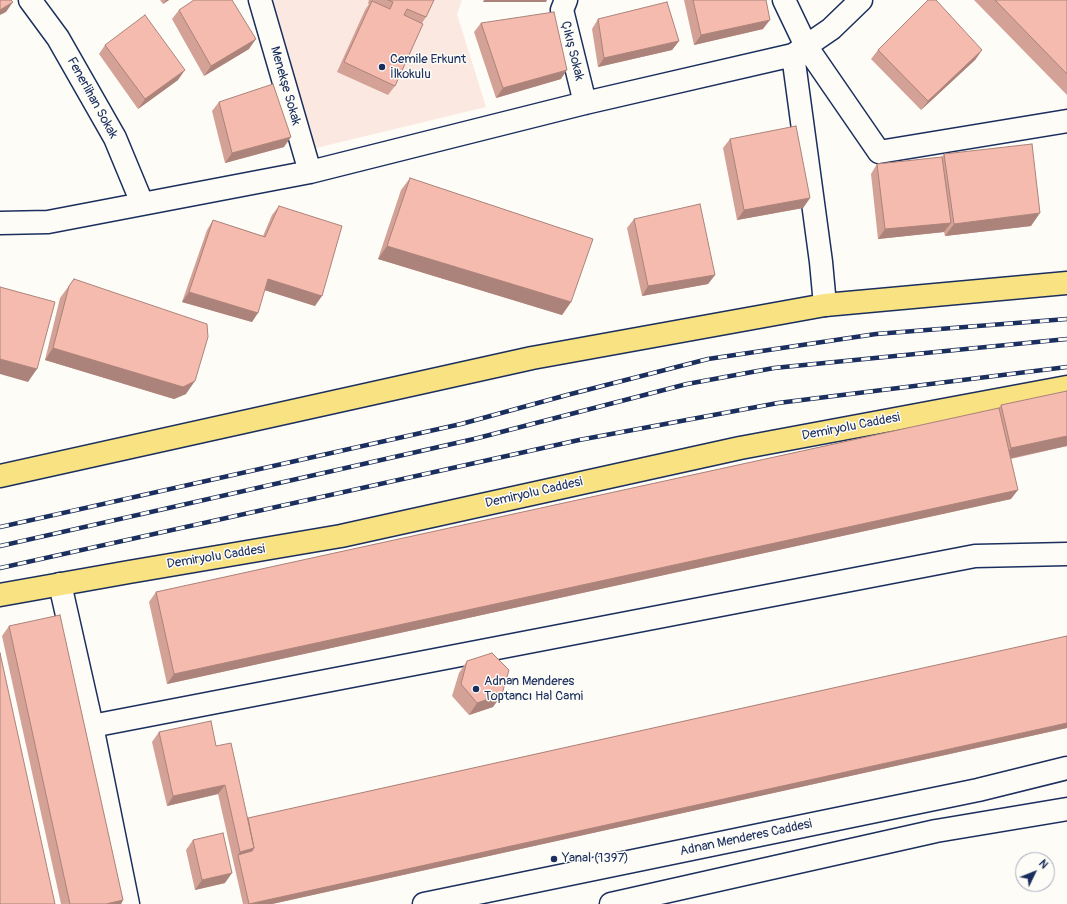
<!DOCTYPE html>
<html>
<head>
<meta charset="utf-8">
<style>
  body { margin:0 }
  #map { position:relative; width:1067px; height:904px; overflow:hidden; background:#fdfcf7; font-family:Pangolin,sans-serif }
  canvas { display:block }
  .north { position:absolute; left:1015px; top:852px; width:40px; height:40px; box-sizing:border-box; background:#fdfcf7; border:1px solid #a3aaba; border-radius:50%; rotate:47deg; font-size:11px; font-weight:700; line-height:16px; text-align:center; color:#1b2f5e }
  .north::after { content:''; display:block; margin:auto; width:14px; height:18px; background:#1b2f5e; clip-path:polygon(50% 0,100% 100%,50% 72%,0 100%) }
</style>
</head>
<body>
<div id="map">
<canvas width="1067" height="904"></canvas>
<div class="north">N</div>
</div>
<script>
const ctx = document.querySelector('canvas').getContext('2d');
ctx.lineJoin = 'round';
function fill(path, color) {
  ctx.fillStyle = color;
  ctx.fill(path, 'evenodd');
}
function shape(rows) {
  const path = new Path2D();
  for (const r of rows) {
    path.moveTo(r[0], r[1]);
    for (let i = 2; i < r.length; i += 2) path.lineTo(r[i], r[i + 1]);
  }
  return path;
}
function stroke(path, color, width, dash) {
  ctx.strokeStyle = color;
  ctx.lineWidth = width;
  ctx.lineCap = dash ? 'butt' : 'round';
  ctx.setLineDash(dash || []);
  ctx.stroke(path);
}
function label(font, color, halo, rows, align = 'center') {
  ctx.font = font + ' Pangolin,sans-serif';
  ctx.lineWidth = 3;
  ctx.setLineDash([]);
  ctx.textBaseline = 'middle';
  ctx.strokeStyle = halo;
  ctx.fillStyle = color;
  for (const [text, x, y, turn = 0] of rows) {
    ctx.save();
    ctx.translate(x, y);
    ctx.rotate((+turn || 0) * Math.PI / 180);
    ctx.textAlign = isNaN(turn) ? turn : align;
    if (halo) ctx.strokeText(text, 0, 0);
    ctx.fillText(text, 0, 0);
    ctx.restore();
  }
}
fill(shape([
  [271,0,462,0,457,14,486,107,312,149,280,26]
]), '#fbe8e1');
const minor = shape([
  [30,0,58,38,115,138,142,203],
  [260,0,310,172],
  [566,0,562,10,585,103],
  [784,0,806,46,879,152,1067,121],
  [793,55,821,262,825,305],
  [0,223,48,222,310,172,585,103,793,55,831,29,861,0],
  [60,584,92,726,128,904],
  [92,726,975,556,1067,554],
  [424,904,978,790,1067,768],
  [611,904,936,831,1067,809]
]);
const major = shape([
  [0,476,532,358,825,305,1067,283],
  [0,595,129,572,341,536,740,448,1067,387]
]);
stroke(minor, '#1b2f5e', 25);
stroke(major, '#1b2f5e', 25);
stroke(minor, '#fdfcf7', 22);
stroke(major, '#f8e281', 22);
const rail = shape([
  [0,527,461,424,567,395,708,359,876,334,1067,319],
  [0,546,474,439,687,384,774,368,1067,339],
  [0,568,579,440,778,403,1067,367]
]);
stroke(rail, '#1b2f5e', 4.5);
stroke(rail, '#fdfcf7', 3, [9]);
fill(shape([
  [160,0,169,0,163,4],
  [369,0,434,0,426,17,422,23,395,86,388,95,337,72,365,10,369,4,368,3],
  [684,0,766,0,763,29,694,45],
  [974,0,1067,0,1067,95],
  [179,10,249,49,204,76,172,19],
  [598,19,679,41,672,50,598,67,592,29],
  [481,23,561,79,496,98,474,32],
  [105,45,178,80,138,109,99,54],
  [878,50,982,50,975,60,921,110,871,59],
  [219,102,284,147,225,163,212,111],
  [730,139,810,198,803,208,737,220,723,148],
  [944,154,1031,226,945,236,944,232,878,239,871,174,877,164,942,157],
  [410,178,571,302,562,315,378,259,401,190],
  [279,206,315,306,265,290,252,322,182,302,207,230,213,220,263,236,272,215],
  [634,219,715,275,708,284,642,296,627,228],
  [74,279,186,394,174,399,45,360,60,298],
  [1067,391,1067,446,1011,459,1011,499,167,684,149,602,156,592,999,408,1001,405],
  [9,626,123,900,121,904,61,904,2,636],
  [1067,636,1067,728,272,904,243,904,218,794,167,806,152,742,159,732,216,746,248,818],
  [467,661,502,694,493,707,469,715,452,696,459,673],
  [193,840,225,883,195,890,186,850]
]), '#d3a196');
fill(shape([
  [166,0,169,0,163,4],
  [484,0,547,0,546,2,483,2],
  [13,2,6,12,0,15,0,10],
  [770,20,763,29,694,45,701,35],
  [256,39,249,49,204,76,211,66],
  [679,41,672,50,598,67,604,58],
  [982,50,975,60,921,110,928,101],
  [185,70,178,80,138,109,145,99],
  [567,70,561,79,496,98,503,88],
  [291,137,284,147,225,163,232,153],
  [810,198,803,208,737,220,744,210],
  [1040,213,1031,226,945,236,954,224],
  [951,223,944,232,878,239,885,229],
  [387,246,571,302,562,315,378,259],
  [715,275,708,284,642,296,648,286],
  [268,279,322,296,315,306,261,289],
  [189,292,258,313,252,322,182,302],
  [53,348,195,381,186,394,174,399,45,360],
  [0,359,37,369,28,382,0,374],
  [1067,436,1067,446,1002,460,1011,448],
  [1018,490,1011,499,167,684,174,674],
  [502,694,493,707,469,715,477,703],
  [1067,723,1067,728,272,904,248,904],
  [225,785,218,794,167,806,173,796],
  [254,848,248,858,238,855,240,852],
  [232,873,225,883,195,890,202,880],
  [123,900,121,904,106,904]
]), '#ac837a');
const building = shape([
  [0,0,11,0,13,2,0,10,0,0],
  [194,0,232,0,256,39,211,66,179,10,194,0],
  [388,0,434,0,426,17,407,9,404,15,423,24,395,86,344,62,372,1,390,9,393,2,388,0],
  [693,0,766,0,770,20,701,35,693,0],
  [928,0,936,0,982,50,928,101,878,50,928,0],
  [995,0,1067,0,1067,74,995,0],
  [667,2,679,41,604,58,598,19,667,2],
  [554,12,567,70,503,88,481,23,554,12],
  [145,15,185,70,145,99,105,45,145,15],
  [273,84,291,137,232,153,219,102,273,84],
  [796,126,810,198,744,210,730,139,796,126],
  [1032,144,1040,213,954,224,944,154,1032,144],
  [942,157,951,223,885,229,877,164,942,157],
  [410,178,593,239,571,302,387,246,410,178],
  [700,204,715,275,648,286,634,219,700,204],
  [279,206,342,226,322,296,268,279,258,313,189,292,213,220,265,237,279,206],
  [74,279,207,324,208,337,195,381,183,387,53,348,69,286,74,279],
  [0,287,55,302,37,369,0,359,0,287],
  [1067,391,1067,436,1011,448,1001,405,1067,391],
  [999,408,1018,490,174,674,156,592,999,408],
  [60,615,123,900,106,904,70,904,9,626,60,615],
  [1067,636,1067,723,249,904,238,855,252,851,254,848,248,818,1067,636],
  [0,653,55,904,0,904,0,653],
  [492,653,509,670,502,694,477,703,461,684,467,661,492,653],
  [211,721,216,746,231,743,254,848,240,852,225,785,173,796,159,732,211,721],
  [223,833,232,873,202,880,193,840,223,833]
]);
fill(building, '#f5bbae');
stroke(building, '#ac837a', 1);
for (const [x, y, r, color] of [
  [382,67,4,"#1b2f5e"],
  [476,689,4,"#1b2f5e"],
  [554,859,4,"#1b2f5e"]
]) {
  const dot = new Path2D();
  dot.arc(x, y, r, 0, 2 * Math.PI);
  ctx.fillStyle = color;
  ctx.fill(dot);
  stroke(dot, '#fdfcf7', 1.5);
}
label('13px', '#1b2f5e', '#fdfcf7', [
  ["Çıkış Sokak",572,51,76],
  ["Menekşe Sokak",285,86,74],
  ["Fenerlihan Sokak",92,98,61],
  ["Demiryolu Caddesi",851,427,-11],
  ["Demiryolu Caddesi",534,493,-13],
  ["Demiryolu Caddesi",216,557,-9],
  ["Adnan Menderes Caddesi",746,838,-12]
]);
label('13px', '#1b2f5e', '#fdfcf7', [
  ["Cemile Erkunt",390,60],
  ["İlkokulu",390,75],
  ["Adnan Menderes",484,682],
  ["Toptancı Hal Cami",484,697],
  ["Yanal (1397)",562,859]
], 'left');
</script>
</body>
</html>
